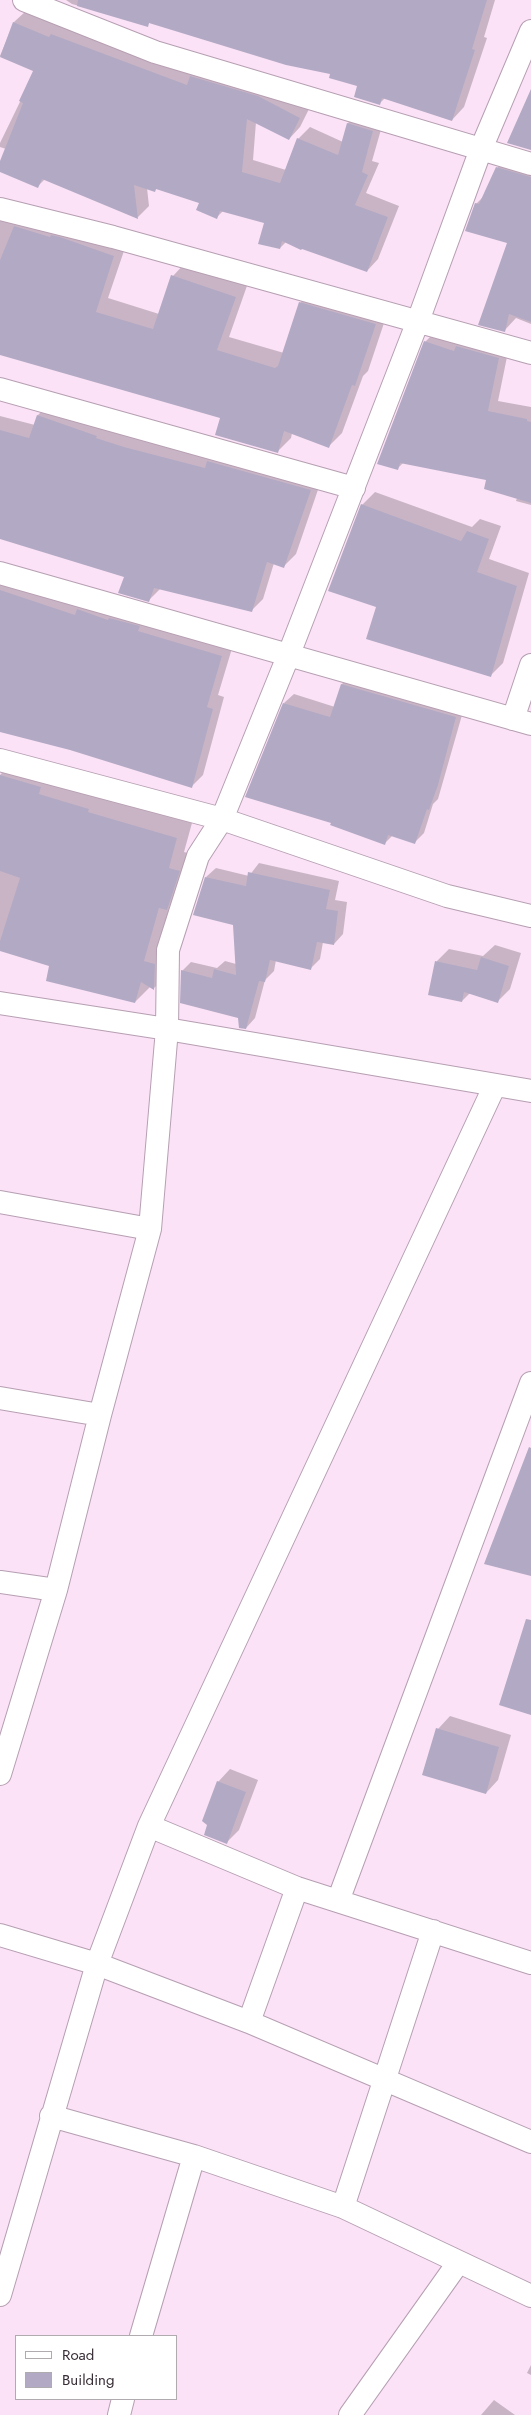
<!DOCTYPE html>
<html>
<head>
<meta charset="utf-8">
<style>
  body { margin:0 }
  #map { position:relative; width:531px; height:2415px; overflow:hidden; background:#fbe2f6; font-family:Jost,sans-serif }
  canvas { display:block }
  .legend { position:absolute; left:15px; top:2335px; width:162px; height:65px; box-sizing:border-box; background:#fff; border:1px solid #afabaf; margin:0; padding:6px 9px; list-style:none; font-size:15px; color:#382e36 }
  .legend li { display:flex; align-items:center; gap:10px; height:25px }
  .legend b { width:25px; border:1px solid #afabaf }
</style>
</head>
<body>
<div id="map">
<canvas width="531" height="2415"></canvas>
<ul class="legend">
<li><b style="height:6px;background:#fff"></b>Road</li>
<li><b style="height:14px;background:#b2a9c4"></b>Building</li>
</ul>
</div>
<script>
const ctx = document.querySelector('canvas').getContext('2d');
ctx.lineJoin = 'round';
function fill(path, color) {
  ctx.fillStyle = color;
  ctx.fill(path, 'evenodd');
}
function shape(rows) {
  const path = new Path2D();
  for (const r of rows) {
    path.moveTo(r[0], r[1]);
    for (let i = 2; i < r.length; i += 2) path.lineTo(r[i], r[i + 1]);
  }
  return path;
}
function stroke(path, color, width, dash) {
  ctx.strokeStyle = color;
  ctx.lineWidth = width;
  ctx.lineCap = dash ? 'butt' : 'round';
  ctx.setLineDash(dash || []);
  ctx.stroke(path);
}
fill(shape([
  [66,0,495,0,484,37,487,38,464,107,452,120,385,98,379,104,358,85,331,73,150,22,147,25,72,4],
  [26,11,310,107,300,127,289,139,256,122,253,160,286,170,298,139,310,127,343,142,348,123,359,112,384,119,372,161,379,163,366,193,399,206,378,259,367,271,286,242,280,248,265,222,224,210,217,217,200,203,157,188,155,190,147,188,149,206,138,217,45,179,38,186,0,171,0,164,6,149,0,147,0,143,35,71,0,56,14,22],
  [508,157,531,164,531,324,516,318,504,331,508,242,476,204,485,195,497,168],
  [0,205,127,242,108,298,159,314,173,276,186,262,248,283,229,337,284,353,300,303,314,289,388,311,368,371,363,376,342,433,329,446,292,433,291,438,277,452,221,417,0,353],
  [436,331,509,347,498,401,531,407,531,505,516,501,517,498,488,479,404,462,398,468,425,342],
  [50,403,322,478,296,554,284,566,274,563,263,599,251,611,161,588,149,600,125,576,0,538,0,416,35,425,38,415],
  [375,492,472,527,480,519,501,526,489,559,529,573,503,663,490,676,377,606,362,505],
  [0,579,233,645,218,695,224,697,203,775,191,787,70,749,0,730],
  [351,675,464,708,438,799,433,804,424,833,415,842,393,835,384,844,284,703,294,694,335,707,342,684],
  [16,759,192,823,184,852,195,855,183,892,170,905,159,945,170,973,154,988,151,986,135,1002,51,966,0,950,0,775],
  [259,863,339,881,335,900,347,902,343,934,334,944,323,942,320,959,310,969,276,960,274,971,265,980,255,1018,246,1028,240,1017,182,971,191,962,217,968,225,961,236,964,234,924,206,877,216,868,249,876],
  [495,945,521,953,510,989,497,1002,470,993,462,1001,430,994,437,961,449,949,483,956],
  [450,1716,511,1735,498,1780,486,1793,438,1729],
  [230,1769,258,1780,239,1830,226,1843,218,1782],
  [531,2365,531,2375,527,2373],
  [494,2400,515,2415,481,2415]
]), '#0003');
fill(shape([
  [78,0,487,0,472,49,475,50,452,121,382,98,380,105,354,97,357,86,329,78,330,74,286,65,149,23,148,27,77,6],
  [13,22,49,37,51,34,187,85,190,76,258,96,300,118,289,140,247,119,242,172,280,183,297,138,338,155,347,123,373,131,362,172,368,175,355,205,388,217,367,272,302,249,301,250,282,241,280,249,258,244,264,223,220,211,217,219,196,210,199,203,156,189,155,192,134,185,138,219,42,179,38,188,0,172,0,161,23,103,19,101,33,71,0,57],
  [531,89,531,150,507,143],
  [496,167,531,177,531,322,509,314,505,332,478,325,507,243,465,231,475,203,479,204],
  [14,226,50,237,51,235,60,237,114,256,96,312,153,329,171,275,236,297,217,350,275,368,278,366,299,302,376,324,355,386,352,385,329,448,284,431,278,453,215,435,220,418,0,355,0,260],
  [424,341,454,351,456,346,499,358,488,411,527,419,527,421,531,422,531,503,484,489,486,480,400,463,398,470,377,464],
  [37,415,97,436,96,438,124,447,205,468,207,461,311,490,284,568,267,562,252,612,154,588,149,602,118,593,124,577,0,539,0,430,29,438],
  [361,504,461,541,467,531,489,539,477,572,517,586,491,677,366,639,376,607,328,591],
  [0,590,75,615,77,609,108,620,109,618,140,626,138,631,222,656,207,707,213,709,192,788,70,750,0,732],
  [341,684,456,717,438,785,429,810,427,809,415,844,388,835,385,845,330,825,331,823,245,797,283,703,330,717],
  [0,775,41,787,39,794,89,809,88,812,177,838,169,868,180,871,167,910,159,908,144,961,155,964,154,990,141,982,135,1003,46,981,49,966,0,951,0,941,20,878,0,871],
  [248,872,330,890,326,909,338,911,334,945,317,942,311,970,270,960,265,982,259,981,246,1029,239,1028,238,1018,180,1003,181,970,212,978,214,969,236,975,233,925,193,915,205,877,246,886],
  [481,957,509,966,498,1003,464,992,462,1002,428,995,435,961,477,970],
  [529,1447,531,1448,531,1576,484,1564],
  [526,1619,531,1620,531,1715,499,1705],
  [436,1728,499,1747,486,1794,422,1775],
  [217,1781,246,1792,227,1844,204,1835,207,1825,202,1821]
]), '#b2a9c4');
const street = shape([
  [24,0,155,52,531,164],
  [0,209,113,237,531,353],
  [0,389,354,488],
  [0,573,531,724],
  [513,719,531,665],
  [0,760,222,819,447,896,531,916],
  [0,1003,167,1029,531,1091],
  [0,1202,150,1229],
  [0,1398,100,1415],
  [0,1582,56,1590],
  [0,1774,56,1590,100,1415,150,1229,167,1029,168,950,198,856,222,819,289,654,418,321,481,149,531,31],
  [149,1826,297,1888,531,1963],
  [338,1901,531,1383],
  [0,1935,97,1964,249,2022,531,2142],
  [249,2022,297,1888],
  [51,2116,194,2156,343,2207,531,2296],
  [343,2207,433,1931],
  [0,2295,97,1964,149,1826,495,1085],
  [141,2336,194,2156],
  [119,2415,123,2399],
  [350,2415,458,2263]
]);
stroke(street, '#b69fb2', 24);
stroke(street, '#fff', 22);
</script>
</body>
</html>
